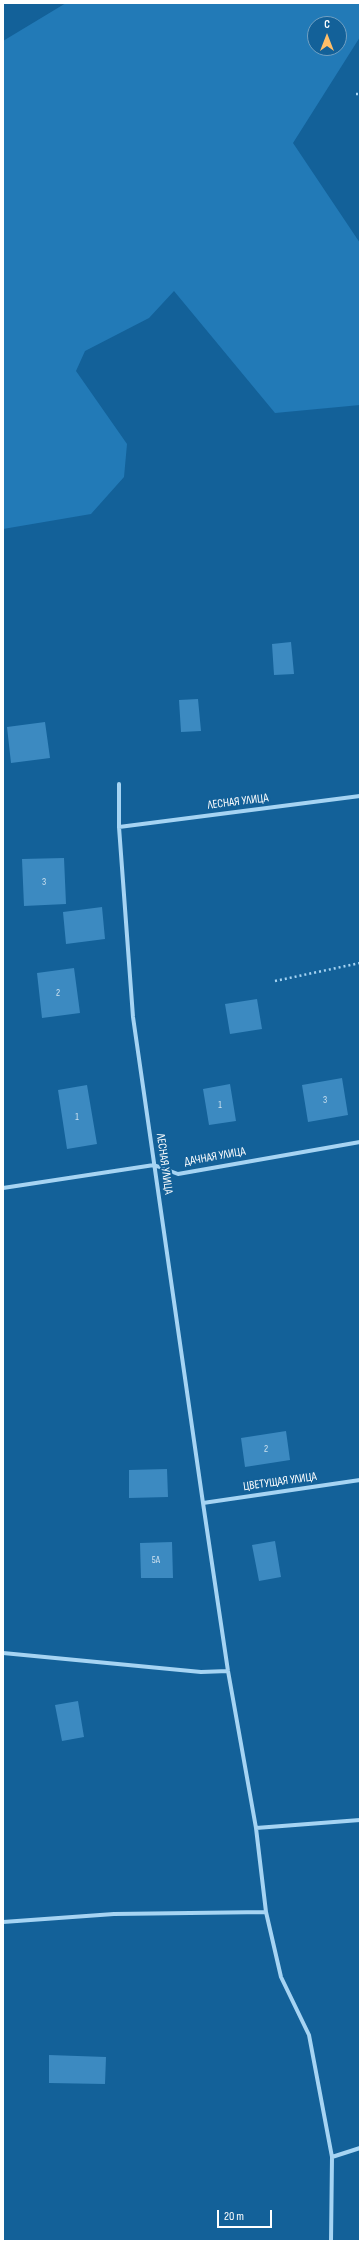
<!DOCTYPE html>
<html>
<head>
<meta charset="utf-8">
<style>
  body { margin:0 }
  #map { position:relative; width:363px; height:2244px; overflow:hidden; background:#136199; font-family:"Sofia Sans Condensed",sans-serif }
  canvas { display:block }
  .frame { position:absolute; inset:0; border:4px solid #fff; pointer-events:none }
  .north { position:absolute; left:307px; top:16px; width:40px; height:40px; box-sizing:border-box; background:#136199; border:1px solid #71a0c2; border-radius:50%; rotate:0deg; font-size:11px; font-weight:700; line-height:16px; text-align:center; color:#fff }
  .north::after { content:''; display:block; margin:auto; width:14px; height:18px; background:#ffbe68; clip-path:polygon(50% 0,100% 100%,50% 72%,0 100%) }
  .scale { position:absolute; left:217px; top:2210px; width:55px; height:18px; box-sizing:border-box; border:2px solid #fff; border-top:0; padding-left:5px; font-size:12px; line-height:14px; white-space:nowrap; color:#fff; -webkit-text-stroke:3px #136199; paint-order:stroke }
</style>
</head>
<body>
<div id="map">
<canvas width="363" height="2244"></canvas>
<div class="frame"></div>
<div class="north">С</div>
<div class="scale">20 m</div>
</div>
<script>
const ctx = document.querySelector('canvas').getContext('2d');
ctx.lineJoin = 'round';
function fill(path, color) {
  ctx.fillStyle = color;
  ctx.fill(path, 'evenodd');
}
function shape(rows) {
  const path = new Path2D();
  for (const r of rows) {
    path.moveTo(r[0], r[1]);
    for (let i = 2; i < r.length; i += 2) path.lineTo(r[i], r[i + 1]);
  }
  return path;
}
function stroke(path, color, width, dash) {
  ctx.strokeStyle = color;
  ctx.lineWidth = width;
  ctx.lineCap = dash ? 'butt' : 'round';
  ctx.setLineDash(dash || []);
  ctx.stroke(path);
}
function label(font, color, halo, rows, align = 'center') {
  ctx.font = font + ' "Sofia Sans Condensed",sans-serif';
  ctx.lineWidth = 4;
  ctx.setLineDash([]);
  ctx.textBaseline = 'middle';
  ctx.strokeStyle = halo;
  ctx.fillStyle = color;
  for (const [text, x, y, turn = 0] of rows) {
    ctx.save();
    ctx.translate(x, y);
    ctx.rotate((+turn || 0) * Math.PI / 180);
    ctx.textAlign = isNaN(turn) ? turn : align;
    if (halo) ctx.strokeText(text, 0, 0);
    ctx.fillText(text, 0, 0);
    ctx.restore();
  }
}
fill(shape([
  [66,3,360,3,360,37,293,143,360,243,360,405,275,413,174,291,149,318,85,351,76,371,127,444,124,477,91,514,3,529,3,41],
  [315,24,339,24,339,48,315,48]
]), '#227ab7');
fill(shape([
  [291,642,294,674,274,675,272,644],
  [198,699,201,731,181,732,179,700],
  [45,722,50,758,11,763,7,727],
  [64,858,66,904,24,906,22,859],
  [102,907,105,939,66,944,63,912],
  [74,968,80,1013,42,1018,37,973],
  [257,999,262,1029,230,1034,225,1004],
  [342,1078,348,1115,308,1122,302,1085],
  [230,1084,236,1121,209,1125,203,1089],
  [87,1085,97,1144,67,1149,58,1090],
  [286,1431,290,1460,245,1467,241,1438],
  [167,1469,168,1497,129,1498,129,1470],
  [275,1541,281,1577,259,1581,252,1545],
  [172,1542,173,1578,141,1578,140,1543],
  [78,1701,84,1737,62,1741,55,1705],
  [49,2055,106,2057,105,2084,49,2083]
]), '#3c8ac1');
stroke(shape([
  [356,94,360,94],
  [275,981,360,963]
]), '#a6d4f3', 2.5, [2, 3]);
stroke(shape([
  [119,784,119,827,133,1017,203,1503,228,1671,256,1828,266,1912,281,1977,309,2035,332,2157,331,2241],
  [119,827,360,796],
  [3,1188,154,1165,178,1174,360,1142],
  [203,1503,360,1480],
  [3,1653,201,1672,228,1671],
  [256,1828,360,1820],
  [3,1922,114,1914,266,1912],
  [332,2157,360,2148]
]), '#a6d4f3', 4);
label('10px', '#cee2f0', null, [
  ["3",44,882],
  ["2",58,993],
  ["3",325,1100],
  ["1",220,1105],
  ["1",77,1117],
  ["2",266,1449],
  ["5А",156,1560]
]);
label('12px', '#fff', '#136199', [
  ["ЛЕСНАЯ УЛИЦА",238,802,-7],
  ["ДАЧНАЯ УЛИЦА",215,1157,-10],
  ["ЛЕСНАЯ УЛИЦА",164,1164,82],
  ["ЦВЕТУЩАЯ УЛИЦА",280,1482,-8]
]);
</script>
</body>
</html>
